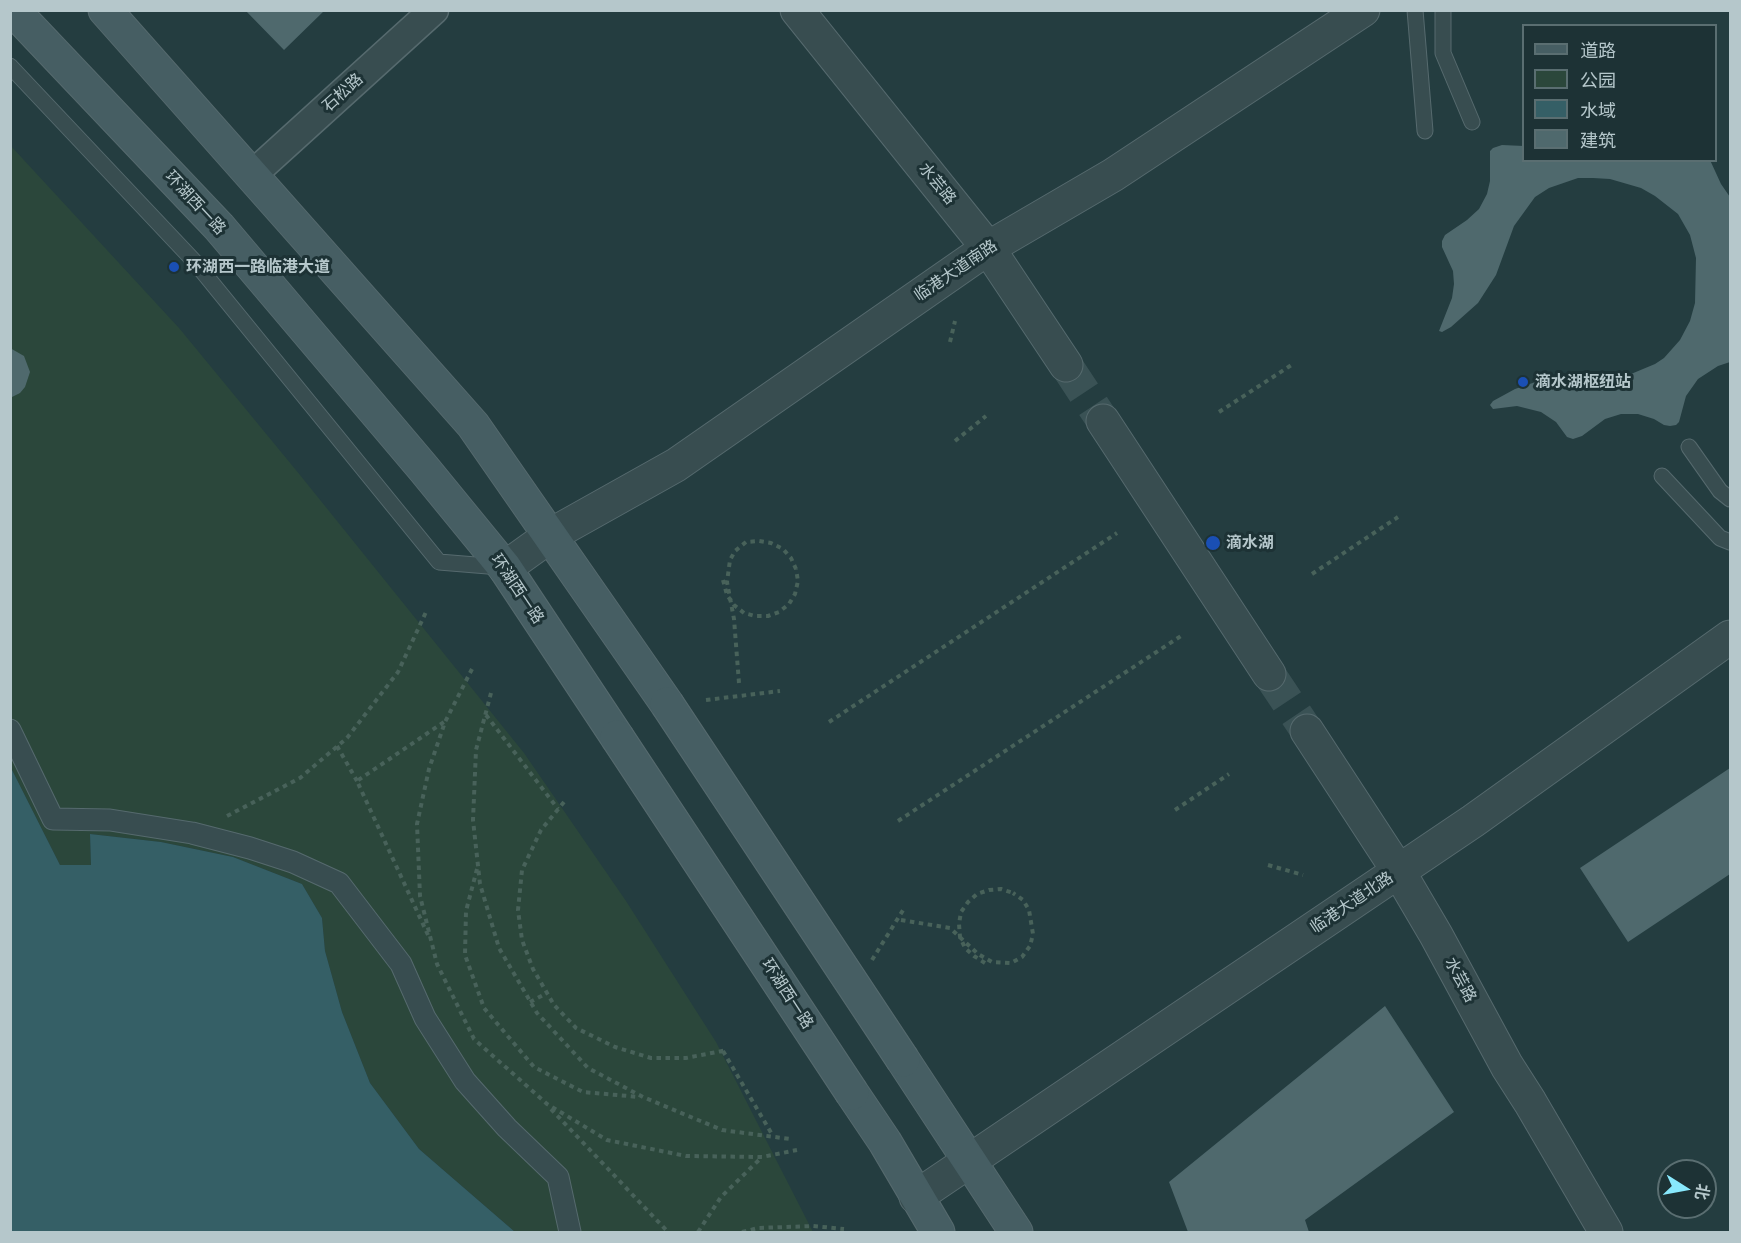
<!DOCTYPE html>
<html>
<head>
<meta charset="utf-8">
<style>
  body { margin:0 }
  #map { position:relative; width:1741px; height:1243px; overflow:hidden; background:#243d40; font-family:"Noto Sans","Noto Sans SC",sans-serif }
  canvas { display:block }
  .frame { position:absolute; inset:0; border:12px solid #b5c7cb; pointer-events:none }
  .legend { position:absolute; left:1522px; top:24px; width:195px; height:138px; box-sizing:border-box; background:#1d3235; border:2px solid #5a6e71; margin:0; padding:8px 10px; list-style:none; font-size:18px; color:#b5c7cb }
  .legend li { display:flex; align-items:center; gap:12px; height:30px }
  .legend b { width:30px; border:2px solid #5a6e71 }
  .north { position:absolute; left:1657px; top:1159px; width:60px; height:60px; box-sizing:border-box; background:#1d3235; border:2px solid #5a6e71; border-radius:50%; rotate:101deg; font-size:16px; font-weight:700; line-height:24px; text-align:center; color:#b5c7cb }
  .north::after { content:''; display:block; margin:auto; width:21px; height:27px; background:#88e8fc; clip-path:polygon(50% 0,100% 100%,50% 72%,0 100%) }
</style>
</head>
<body>
<div id="map">
<canvas width="1741" height="1243"></canvas>
<div class="frame"></div>
<ul class="legend">
<li><b style="height:8px;background:#465e63"></b>道路</li>
<li><b style="height:16px;background:#2b473b"></b>公园</li>
<li><b style="height:16px;background:#355f66"></b>水域</li>
<li><b style="height:16px;background:#4f696d"></b>建筑</li>
</ul>
<div class="north">北</div>
</div>
<script>
const ctx = document.querySelector('canvas').getContext('2d');
ctx.lineJoin = 'round';
function fill(path, color) {
  ctx.fillStyle = color;
  ctx.fill(path, 'evenodd');
}
function shape(rows) {
  const path = new Path2D();
  for (const r of rows) {
    path.moveTo(r[0], r[1]);
    for (let i = 2; i < r.length; i += 2) path.lineTo(r[i], r[i + 1]);
  }
  return path;
}
function stroke(path, color, width, dash) {
  ctx.strokeStyle = color;
  ctx.lineWidth = width;
  ctx.lineCap = dash ? 'butt' : 'round';
  ctx.setLineDash(dash || []);
  ctx.stroke(path);
}
function label(font, color, halo, rows, align = 'center') {
  ctx.font = font + ' "Noto Sans","Noto Sans SC",sans-serif';
  ctx.lineWidth = 6;
  ctx.setLineDash([]);
  ctx.textBaseline = 'middle';
  ctx.strokeStyle = halo;
  ctx.fillStyle = color;
  for (const [text, x, y, turn = 0] of rows) {
    ctx.save();
    ctx.translate(x, y);
    ctx.rotate((+turn || 0) * Math.PI / 180);
    ctx.textAlign = isNaN(turn) ? turn : align;
    if (halo) ctx.strokeText(text, 0, 0);
    ctx.fillText(text, 0, 0);
    ctx.restore();
  }
}
fill(shape([
  [10,145,179,328,300,475,524,753,626,901,716,1042,813,1232,515,1232,419,1149,370,1083,342,1012,325,951,322,918,302,884,233,857,161,842,90,834,91,865,60,865,11,768]
]), '#2b473b');
fill(shape([
  [11,768,60,865,91,865,90,834,161,842,233,857,302,884,322,918,325,951,342,1012,370,1083,419,1149,515,1232,11,1232]
]), '#355f66');
fill(shape([
  [245,10,325,10,284,50],
  [1502,145,1524,146,1524,160,1710,160,1721,184,1730,197,1730,362,1718,366,1698,379,1686,396,1679,422,1676,425,1670,426,1664,425,1654,419,1638,414,1621,414,1605,419,1582,436,1573,439,1567,437,1556,422,1541,412,1517,406,1493,409,1490,405,1493,401,1515,389,1556,375,1617,376,1631,374,1655,364,1664,358,1680,340,1690,321,1695,303,1696,258,1690,235,1678,214,1655,196,1641,188,1610,179,1593,178,1578,178,1549,188,1535,197,1514,226,1496,275,1478,303,1451,327,1442,332,1439,331,1452,298,1454,284,1453,271,1442,247,1442,241,1445,235,1467,220,1479,209,1487,194,1490,181,1490,151,1493,148],
  [10,348,24,356,30,372,25,387,20,393,10,398],
  [1730,768,1730,874,1628,942,1580,868],
  [1385,1006,1454,1112,1305,1220,1309,1232,1188,1232,1169,1182]
]), '#4f696d');
stroke(shape([
  [1066,365,1103,421],
  [1269,674,1307,731]
]), '#3a5255', 33, [33, 16]);
const service = shape([
  [1415,10,1425,131],
  [1443,10,1443,53,1472,122],
  [10,66,194,261,439,562,500,567],
  [1689,447,1720,491,1730,499],
  [1662,476,1720,538,1730,542]
]);
const pedestrian = shape([
  [10,730,53,819,110,820,192,833,250,848,293,862,339,883,401,964,425,1018,465,1081,507,1128,558,1177,570,1232]
]);
const minor = shape([
  [252,175,434,10]
]);
const tertiary = shape([
  [797,10,988,248,1066,365],
  [1103,421,1269,674],
  [505,568,551,535,676,465,988,248,1113,175,1363,10],
  [1307,731,1399,872,1436,935,1507,1066,1530,1102,1606,1232],
  [916,1197,1473,821,1730,637]
]);
const secondary = shape([
  [13,10,219,227,424,469,505,568,617,737],
  [105,10,473,425,667,704],
  [903,1060,1016,1232],
  [852,1093,885,1142,938,1232]
]);
stroke(service, '#566a6e', 17);
stroke(pedestrian, '#566a6e', 23);
stroke(minor, '#566a6e', 31);
stroke(tertiary, '#566a6e', 35);
stroke(secondary, '#566a6e', 35);
stroke(shape([
  [950,342,955,321],
  [1219,412,1293,364],
  [955,441,986,416],
  [1312,574,1398,517],
  [472,669,445,722,429,769,417,824,420,896,437,964,474,1039,547,1104,607,1140,686,1156,762,1157,797,1150],
  [739,683,734,619,727,582,730,560,735,551,746,542,759,541,771,543,783,549,791,558,796,569],
  [491,693,476,750,473,820,480,884,499,948,537,1013,588,1068,643,1097,722,1130,790,1139],
  [706,700,780,691],
  [486,715,558,809],
  [829,722,1117,533],
  [337,746,357,781],
  [564,802,541,830,522,870,518,910,522,940,533,969,554,1005,576,1028,615,1047,651,1058,686,1058,727,1050],
  [1175,810,1229,774],
  [227,816,300,778,347,738,398,672,426,612],
  [898,821,1184,634],
  [1268,865,1303,875],
  [477,869,466,911,465,955,484,1008,534,1067,583,1092,639,1097],
  [901,920,950,928,978,954,992,962,1011,963,1022,957,1030,946,1033,934,1029,910,1023,900,1013,893],
  [428,935,357,781,444,722],
  [872,960,905,907],
  [530,1002,547,993],
  [723,1051,773,1136],
  [551,1109,668,1232],
  [698,1232,721,1197,761,1158],
  [742,1232,758,1228,813,1226,844,1229]
]), '#48625a', 4, [4.5, 4.5]);
stroke(service, '#384d50', 15);
stroke(pedestrian, '#384d50', 21);
stroke(minor, '#384d50', 28);
stroke(tertiary, '#384d50', 33);
stroke(secondary, '#465e63', 33);
const secondaryBridge = shape([
  [667,704,903,1060],
  [617,737,852,1093]
]);
stroke(secondaryBridge, '#566a6e', 35, []);
stroke(shape([
  [723,580,727,595,734,605,744,613,755,616,768,616,779,612,789,604,795,594,798,581,796,569],
  [985,963,974,956,965,948,960,937,959,924,961,912,968,902,977,894,989,890,1001,889,1013,893]
]), '#48625a', 4, [4.5, 4.5]);
stroke(secondaryBridge, '#465e63', 33);
for (const [x, y, r, color] of [
  [174,267,6,"#1a4fb4"],
  [1523,382,6,"#1a4fb4"],
  [1213,543,8,"#1a4fb4"]
]) {
  const dot = new Path2D();
  dot.arc(x, y, r, 0, 2 * Math.PI);
  ctx.fillStyle = color;
  ctx.fill(dot);
  stroke(dot, '#1d3235', 2);
}
label('16px', '#b5c7cb', '#1d3235', [
  ["石松路",343,93,-42],
  ["水芸路",937,184,51],
  ["环湖西一路",195,203,47],
  ["临港大道南路",956,271,-34],
  ["环湖西一路",517,589,56],
  ["临港大道北路",1352,903,-34],
  ["水芸路",1460,980,62],
  ["环湖西一路",787,994,57]
]);
label('bold 16px', '#b5c7cb', '#1d3235', [
  ["环湖西一路临港大道",186,267],
  ["滴水湖枢纽站",1535,382],
  ["滴水湖",1226,543]
], 'left');
</script>
</body>
</html>
